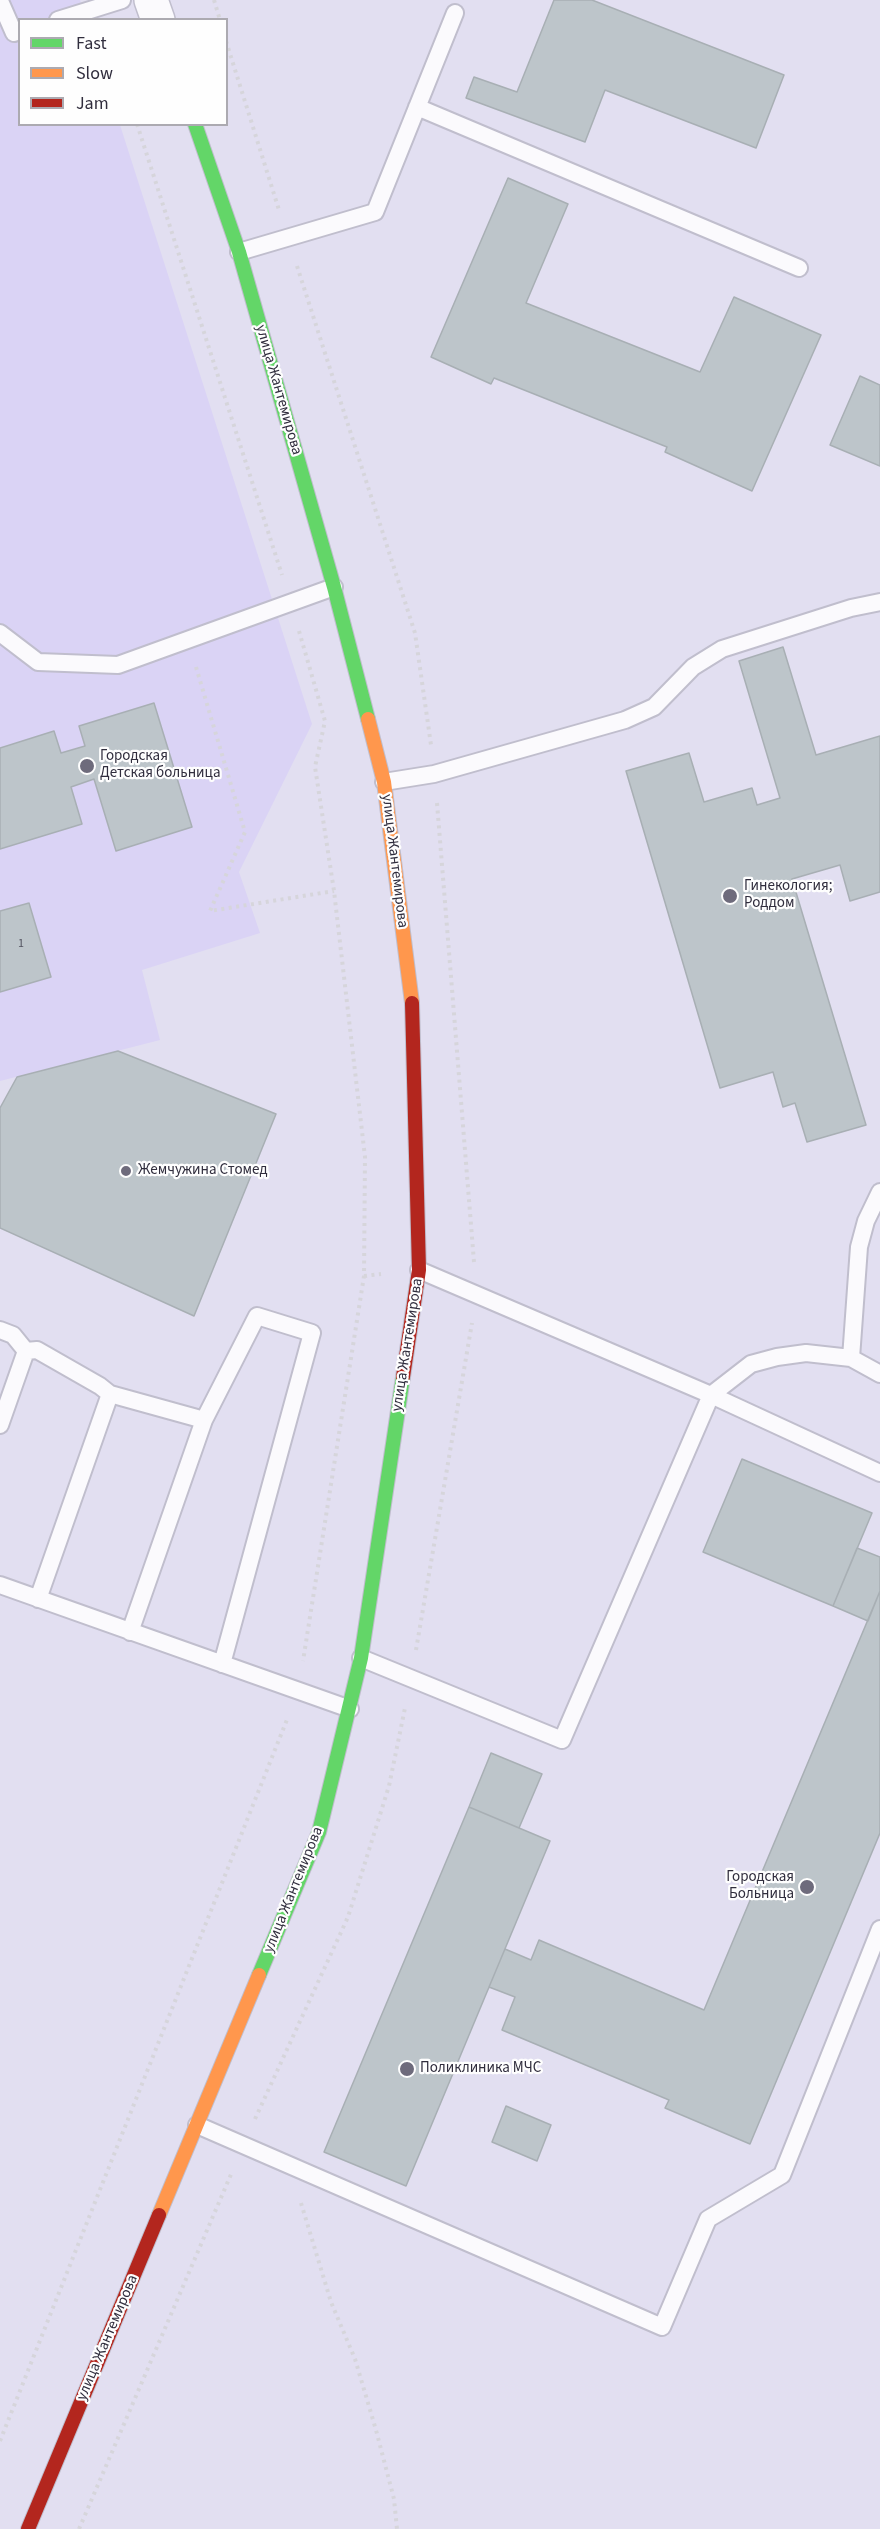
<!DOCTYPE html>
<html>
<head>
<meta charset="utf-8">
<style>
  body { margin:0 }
  #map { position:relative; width:880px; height:2529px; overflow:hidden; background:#e2dff1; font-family:"Source Sans 3",sans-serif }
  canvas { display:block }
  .legend { position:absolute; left:18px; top:18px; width:210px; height:108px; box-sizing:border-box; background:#fefefe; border:2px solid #acaab1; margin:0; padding:8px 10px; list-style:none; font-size:18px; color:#302d3d }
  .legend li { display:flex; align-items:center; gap:12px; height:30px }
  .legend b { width:30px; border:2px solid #acaab1 }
</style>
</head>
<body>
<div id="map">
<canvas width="880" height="2529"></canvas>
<ul class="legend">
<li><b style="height:8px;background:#63d668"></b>Fast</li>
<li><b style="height:8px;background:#ff974d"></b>Slow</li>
<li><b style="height:8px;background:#b3261e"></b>Jam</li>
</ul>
</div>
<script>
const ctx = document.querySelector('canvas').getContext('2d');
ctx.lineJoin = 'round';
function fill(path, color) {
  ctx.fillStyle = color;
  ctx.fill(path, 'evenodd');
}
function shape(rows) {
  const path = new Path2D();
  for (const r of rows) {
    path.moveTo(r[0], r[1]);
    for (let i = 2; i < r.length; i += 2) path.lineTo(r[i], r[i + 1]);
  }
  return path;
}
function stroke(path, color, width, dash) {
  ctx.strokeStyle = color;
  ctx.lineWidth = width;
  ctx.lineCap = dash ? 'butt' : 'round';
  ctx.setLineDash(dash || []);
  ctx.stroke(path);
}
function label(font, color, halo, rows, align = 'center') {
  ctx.font = font + ' "Source Sans 3",sans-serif';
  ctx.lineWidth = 4.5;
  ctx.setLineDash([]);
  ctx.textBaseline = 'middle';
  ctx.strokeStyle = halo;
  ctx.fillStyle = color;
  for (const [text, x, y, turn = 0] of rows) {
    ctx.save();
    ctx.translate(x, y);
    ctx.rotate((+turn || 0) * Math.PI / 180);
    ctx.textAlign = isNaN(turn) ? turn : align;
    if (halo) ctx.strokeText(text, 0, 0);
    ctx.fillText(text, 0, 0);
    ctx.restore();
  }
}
fill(shape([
  [0,0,80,0,86,19,20,20,20,124,120,125,312,724,239,872,260,933,142,970,160,1040,0,1081]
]), '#dad3f5');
const building = shape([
  [554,0,592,0,784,75,756,148,605,90,585,142,466,98,474,77,517,92,554,0],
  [508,178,568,204,526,303,700,372,734,297,821,335,752,491,665,452,667,447,494,378,491,384,431,357,508,178],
  [860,376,880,385,880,466,830,445,860,376],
  [783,647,816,755,880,736,880,892,850,901,840,865,792,879,866,1125,807,1142,795,1103,783,1107,773,1072,720,1088,626,771,689,753,704,802,752,788,757,805,780,798,739,661,783,647],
  [154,703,192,827,116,851,94,779,71,787,82,824,0,849,0,748,54,731,61,753,85,746,79,726,154,703],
  [29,903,51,977,0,992,0,911,29,903],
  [118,1051,276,1114,194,1316,0,1228,0,1108,17,1077,118,1051],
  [742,1459,872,1513,833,1606,703,1552,742,1459],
  [857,1548,880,1557,880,1591,868,1621,833,1606,857,1548],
  [880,1591,880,1833,750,2144,665,2108,669,2100,502,2030,515,1997,489,1987,505,1949,531,1960,539,1940,704,2010,880,1591],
  [491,1753,542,1774,519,1828,469,1807,491,1753],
  [469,1807,550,1841,406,2186,324,2152,469,1807],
  [506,2106,551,2125,537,2161,492,2142,506,2106]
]);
fill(building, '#bdc5ca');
stroke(building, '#a8afb4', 1.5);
const lane = shape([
  [0,1,14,33],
  [58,20,122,0],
  [417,107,799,268],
  [239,252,375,212,455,13],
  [0,633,38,662,118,665,334,587],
  [384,782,434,774,625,720,654,707,693,667,722,649,851,608,880,602],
  [419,1270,711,1395,880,1473],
  [0,1330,13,1335,26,1351,0,1425],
  [26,1351,37,1350,100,1386,110,1394],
  [851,1358,859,1247,866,1221,880,1192],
  [0,1585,350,1709],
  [38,1599,110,1394,204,1420],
  [130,1632,204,1420,257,1316,312,1333,222,1664],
  [361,1658,562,1740,711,1395,751,1364,777,1357,806,1353,851,1358,880,1374],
  [197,2125,662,2327,708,2219,782,2175,880,1929]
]);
const street = shape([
  [151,0,158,20]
]);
const fast = shape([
  [195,124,239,252,334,587,368,719],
  [259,1975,319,1832,361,1658,403,1377]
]);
const slow = shape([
  [368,719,384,782,412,1003],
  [159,2215,259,1975]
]);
const jam = shape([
  [403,1377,419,1270,412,1003],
  [28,2529,159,2215]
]);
stroke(lane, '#c0becd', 20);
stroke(street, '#c0becd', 36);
stroke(fast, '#c0becd', 16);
stroke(slow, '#c0becd', 16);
stroke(jam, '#c0becd', 16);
stroke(shape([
  [214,0,220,20],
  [226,41,279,210],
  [137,124,282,575],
  [297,266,415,633,431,745],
  [299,631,325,721,315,767,334,891,365,1157,364,1276,303,1661],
  [196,667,245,832,210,911,334,891],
  [437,803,474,1262],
  [364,1276,381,1274],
  [416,1650,472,1323],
  [255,2119,348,1917,389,1786,405,1708],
  [301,2203,331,2302,355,2359,376,2430,394,2499,397,2529],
  [0,2441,288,1717],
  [79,2529,232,2172]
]), '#d6d5db', 4, [3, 4.5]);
stroke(lane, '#fbfafd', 16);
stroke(street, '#fbfafd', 33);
stroke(fast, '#63d668', 14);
stroke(slow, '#ff974d', 14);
stroke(jam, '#b3261e', 14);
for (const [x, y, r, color] of [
  [87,766,8,"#6e6b7c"],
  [730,896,8,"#6e6b7c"],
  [126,1171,6,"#6e6b7c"],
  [807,1887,8,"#6e6b7c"],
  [407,2069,8,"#6e6b7c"]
]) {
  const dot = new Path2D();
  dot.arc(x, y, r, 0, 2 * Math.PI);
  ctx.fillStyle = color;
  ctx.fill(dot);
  stroke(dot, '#fefefe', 2);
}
label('12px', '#535360', null, [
  ["1",21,944]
]);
label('15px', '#302d3d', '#fefefe', [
  ["улица Жантемирова",278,390,74],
  ["улица Жантемирова",394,861,83],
  ["улица Жантемирова",408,1345,-81],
  ["улица Жантемирова",294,1890,-68],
  ["улица Жантемирова",108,2338,-67]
]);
label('15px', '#302d3d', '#fefefe', [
  ["Городская",100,757],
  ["Детская больница",100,774],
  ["Гинекология;",744,887],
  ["Роддом",744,904],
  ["Жемчужина Стомед",138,1171],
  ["Городская",794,1878,"right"],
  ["Больница",794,1895,"right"],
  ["Поликлиника МЧС",420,2069]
], 'left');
</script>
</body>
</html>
